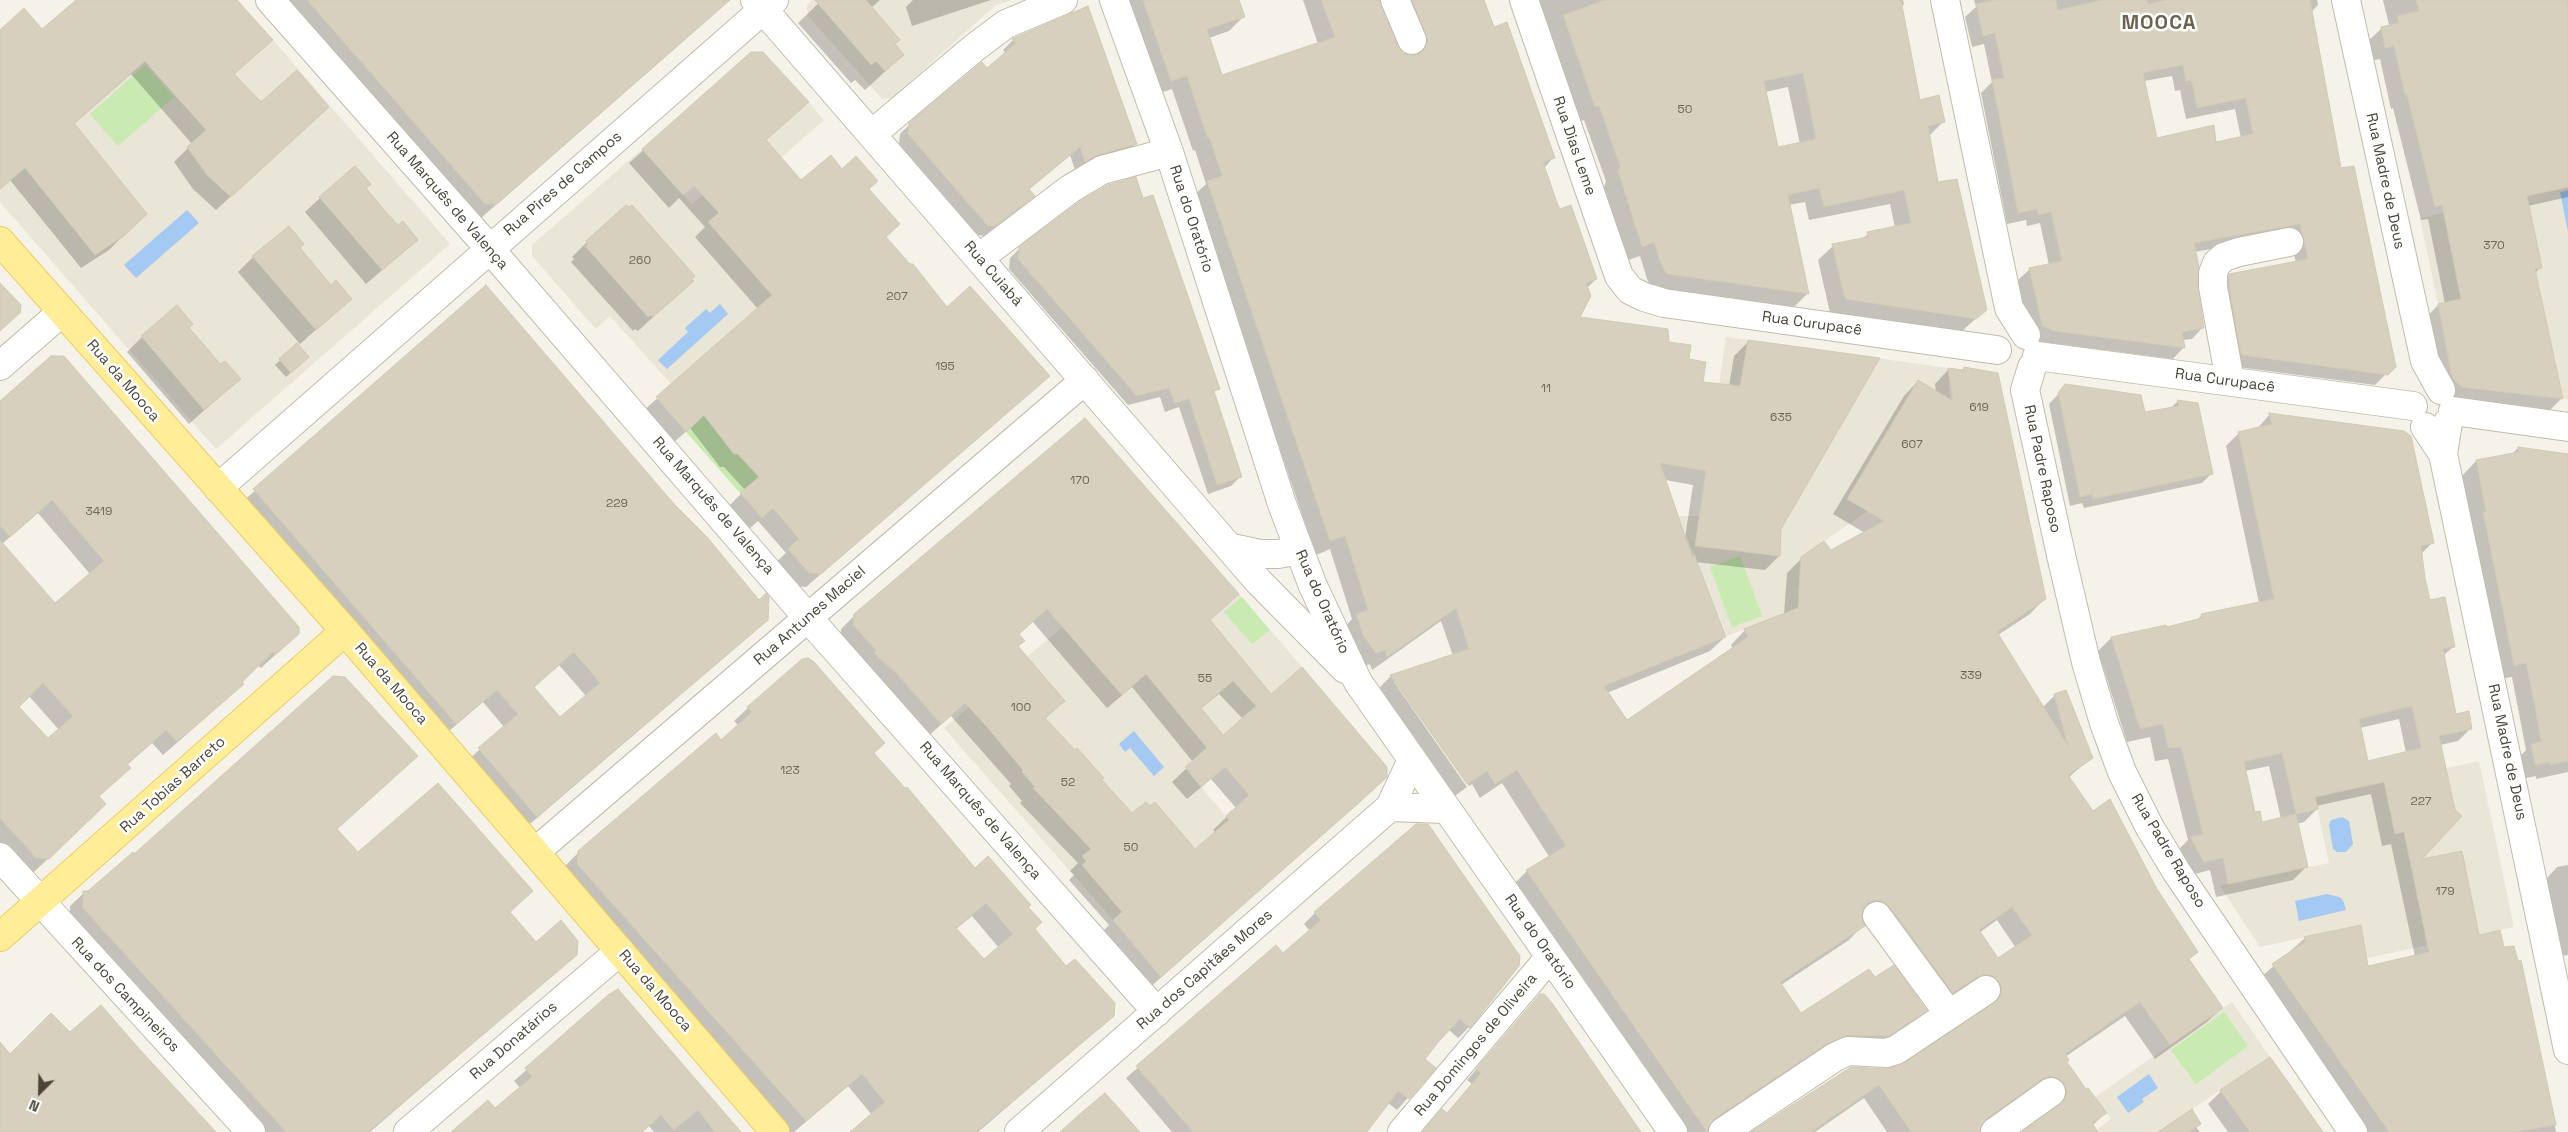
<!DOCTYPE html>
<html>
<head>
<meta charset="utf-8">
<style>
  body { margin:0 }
  #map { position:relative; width:2568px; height:1132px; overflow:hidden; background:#f5f2e9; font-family:"Space Grotesk",sans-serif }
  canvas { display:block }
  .north { position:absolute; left:15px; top:1067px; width:50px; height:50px; -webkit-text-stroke:4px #fff; paint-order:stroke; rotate:203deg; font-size:14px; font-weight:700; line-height:20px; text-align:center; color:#494437 }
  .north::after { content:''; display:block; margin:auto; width:18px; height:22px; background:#494437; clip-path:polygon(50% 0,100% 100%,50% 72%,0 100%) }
</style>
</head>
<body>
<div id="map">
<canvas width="2568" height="1132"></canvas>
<div class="north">N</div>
</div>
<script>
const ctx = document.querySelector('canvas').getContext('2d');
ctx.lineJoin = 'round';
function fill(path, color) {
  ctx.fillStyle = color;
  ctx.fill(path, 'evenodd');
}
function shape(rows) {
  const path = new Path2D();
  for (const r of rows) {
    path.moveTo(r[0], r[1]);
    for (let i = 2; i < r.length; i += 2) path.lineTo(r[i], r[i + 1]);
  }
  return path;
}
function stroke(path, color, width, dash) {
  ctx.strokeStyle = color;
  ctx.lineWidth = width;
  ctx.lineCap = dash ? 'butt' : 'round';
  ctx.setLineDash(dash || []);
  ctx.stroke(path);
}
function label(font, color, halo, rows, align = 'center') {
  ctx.font = font + ' "Space Grotesk",sans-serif';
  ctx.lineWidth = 5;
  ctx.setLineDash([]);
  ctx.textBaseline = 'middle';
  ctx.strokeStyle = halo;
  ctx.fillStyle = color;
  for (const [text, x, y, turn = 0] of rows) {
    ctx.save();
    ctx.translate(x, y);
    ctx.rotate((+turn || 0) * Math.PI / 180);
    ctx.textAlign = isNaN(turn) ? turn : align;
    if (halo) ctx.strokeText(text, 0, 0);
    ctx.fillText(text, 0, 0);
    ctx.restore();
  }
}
fill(shape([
  [813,0,1012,0,996,5,892,98,882,99,808,16,807,5],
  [273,40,450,244,216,449,0,202,0,189,145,61,190,111],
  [809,102,824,120,708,222,772,295,671,384,610,316,596,329,532,256,532,245,642,149,692,204],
  [2568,187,2568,400,2563,399,2538,284,2438,304,2420,218],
  [1726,337,1948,368,1954,457,1868,511,1801,557,1798,608,1727,636,1678,516,1700,516],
  [1239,594,1302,667,1184,767,1229,820,1113,920,944,728,1062,627,1122,695],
  [2479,761,2514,927,2367,958,2360,925,2260,947,2220,886,2329,863,2315,797],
  [2232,1002,2270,1057,2158,1132,2094,1132,2111,1119,2095,1097]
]), '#e9e5d7');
fill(shape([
  [145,65,174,97,118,146,90,114],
  [704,416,734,454,738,454,750,468,768,469,740,493,686,432],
  [1740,556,1762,616,1732,627,1710,567],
  [1242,597,1270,630,1252,644,1224,612],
  [2224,1012,2248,1046,2196,1084,2171,1050]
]), '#c9eab1');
fill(shape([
  [2568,190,2568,232,2560,192],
  [187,210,199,223,136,278,124,265],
  [720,304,728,314,667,369,658,360,688,332,685,328,706,309,710,313],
  [1134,731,1164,767,1154,776,1130,748,1125,752,1119,744],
  [2342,817,2349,821,2353,844,2346,852,2337,852,2333,849,2329,825,2331,820],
  [2327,894,2339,897,2343,900,2346,910,2299,921,2295,901],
  [2149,1074,2158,1088,2142,1099,2144,1102,2128,1113,2117,1097]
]), '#a4c9f2');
fill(shape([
  [78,0,235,0,271,40,233,75,261,104,313,120,216,210,193,189,174,162,192,144,131,74,74,124,145,214,109,250,81,268,10,180,0,189,0,31,42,31],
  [281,0,714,0,701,25,481,218,471,217],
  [822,0,880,0,871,8,903,55,865,90,855,80,851,83,798,23],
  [913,0,991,0,912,26,906,7],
  [1124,0,1239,0,1243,17,1229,31,1209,38,1221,77,1318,44,1303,0,1379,0,1397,47,1402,54,1409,57,1413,56,1412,49,1386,0,1483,0,1493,29,1553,158,1544,168,1556,203,1596,279,1587,288,1579,318,1668,343,1687,360,1702,383,1729,386,1734,356,1748,342,1780,529,1779,556,1765,570,1695,562,1725,637,1710,651,1607,693,1626,722,1733,649,1731,645,1745,630,1784,614,1787,573,1802,558,1830,552,1865,533,1833,514,1904,396,1918,381,1936,392,1935,384,1949,369,1962,371,1964,369,2044,599,2030,614,1998,635,2043,707,2055,695,2091,758,2068,778,2093,813,2156,889,2196,952,2188,960,2222,1008,2207,1022,2155,1059,2125,1016,2065,1057,2066,1062,2086,1091,2105,1113,2092,1126,2093,1132,2024,1132,2051,1112,2053,1106,2027,1093,1979,1127,1978,1132,1887,1132,1864,1098,1815,1132,1754,1132,1886,1070,1905,1064,1986,1010,1988,1004,1938,1007,1868,916,1861,915,1863,925,1849,940,1781,985,1801,1015,1875,979,1925,1010,1911,1025,1874,1050,1812,1057,1707,1127,1706,1132,1683,1132,1512,886,1527,871,1550,858,1502,783,1480,798,1472,784,1469,786,1397,682,1394,682,1467,787,1452,798,1377,690,1391,676,1453,656,1441,621,1372,670,1370,664,1361,668,1342,630,1352,619,1330,549,1316,555,1193,196,1206,184,1195,150,1193,151,1172,89,1157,94],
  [1665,480,1693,485,1685,538],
  [1997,920,2016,948,1998,960,1979,933],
  [1539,0,1903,0,1904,4,1901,7,1919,101,1943,122,1929,136,1937,184,1985,310,1960,333,1830,313,1818,260,1833,246,1861,240,1868,234,1895,228,1890,204,1809,220,1805,202,1789,205,1808,293,1793,308,1652,289,1647,279,1640,256,1628,260,1604,187,1606,181,1584,120,1581,121],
  [1788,87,1800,144,1777,149,1765,92],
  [1974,0,2317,0,2318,5,2311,12,2340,170,2394,366,2375,385,2230,366,2218,287,2230,275,2296,263,2289,235,2194,252,2196,290,2203,327,2192,339,2182,340,2184,347,2173,359,2041,342,2035,339,2029,332,2018,280,2030,269,2049,265,2040,223,2027,226,2026,220,2007,224,1981,93,1992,82,1984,44,1972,47,1965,17,1976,7],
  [2172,76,2175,91,2180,90,2186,119,2235,109,2241,138,2215,143,2156,139,2144,81],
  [2383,0,2568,0,2568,197,2528,206,2540,268,2535,273,2561,399,2547,413,2448,401,2424,320,2438,305,2445,304,2428,219,2421,220,2393,108,2391,109,2380,59,2371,61,2367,42,2382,28,2389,25],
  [1014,39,1135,144,1125,154,1075,170,1070,155,1028,190,1033,196,1024,205,984,236,978,235,899,144,900,134,910,124,987,70,1006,53,1003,50],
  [752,54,807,102,765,141,801,182,842,170,868,189,885,238,947,309,1048,376,806,587,795,586,775,563,786,553,758,521,747,531,727,508,745,490,724,467,720,467,690,428,672,444,643,411,758,309,695,237,705,227,679,198,669,208,629,163],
  [365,188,398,227,417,240,366,284,305,212,320,198],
  [1142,200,1218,388,1213,393,1241,476,1231,486,1208,494,1179,407,1165,412,1160,397,1128,405,1009,269,1010,258,1020,248],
  [587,242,690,279,692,281,638,331,635,329,633,331,571,262,574,259,572,257],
  [253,257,331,286,350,299,300,344,238,272],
  [486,287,767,620,523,830,465,763,504,727,483,702,442,737,240,504],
  [559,665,586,696,560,719,533,688],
  [188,328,220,366,239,379,189,424,127,352,142,337],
  [297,345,303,361,286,377,275,365],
  [2066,386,2144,414,2170,409,2178,401,2211,474,2202,483,2084,508,2082,503,2070,506,2049,404],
  [0,402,298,634,261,668,258,665,229,697,163,755,152,743,127,765,98,797,91,818,34,872,22,871,0,847],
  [38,513,90,574,55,605,2,544],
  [29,696,59,730,48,740,17,707],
  [2270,414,2432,543,2421,554,2429,602,2454,646,2443,656,2455,715,2471,728,2458,741,2440,745,2418,861,2478,936,2503,949,2518,962,2520,961,2556,1132,2367,1132,2260,978,2305,938,2367,967,2415,957,2391,844,2382,846,2371,794,2316,806,2317,809,2304,822,2296,824,2306,867,2293,880,2216,897,2210,870,2191,875,2177,851,2188,840,2168,759,2155,761,2150,737,2127,742,2098,651,2111,638,2166,627,2166,629,2196,621,2202,615,2259,603,2226,446,2239,433,2257,429],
  [2399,719,2406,753,2367,762,2360,728],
  [2269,766,2281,819,2261,823,2254,814,2245,771],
  [2518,448,2568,455,2568,772,2536,779,2536,776,2521,779,2517,759,2526,750,2512,677,2500,679,2469,528,2472,525,2462,476,2476,461,2512,454],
  [1238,594,1209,621,1271,696,1372,790,1147,990,1100,934,1109,925,1069,880,1074,875,1070,871,1078,863,1020,803,1022,801,1009,786,1011,784,951,716,927,737,840,639,841,629,855,615],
  [1032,621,1107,708,1132,687,1193,762,1172,782,1187,799,1211,779,1236,808,1213,830,1216,833,1195,851,1132,815,1045,719,1063,701,1017,647,1018,634],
  [1219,694,1243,719,1222,737,1200,709],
  [748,708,873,754,975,870,1027,907,1034,929,1066,968,1113,1016,978,1132,852,1132,872,1115,848,1086,794,1132,790,1132,564,877,565,866,579,852,721,742,739,726,734,721],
  [972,916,999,948,984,961,956,929],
  [403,769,336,830,358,854,509,913,535,944,576,954,370,1132,262,1132,70,921,70,906,84,893,89,893,134,855],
  [1416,825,1494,920,1520,961,1469,1027,1458,1038,1448,1029,1423,1059,1434,1068,1397,1110,1387,1102,1364,1132,1172,1132,1126,1078,1276,947,1282,954,1310,931,1304,924,1315,913],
  [2568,865,2568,955,2562,956,2546,879,2557,867],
  [1540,995,1633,1132,1422,1132,1446,1114,1472,1084,1467,1080],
  [609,996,740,1132,654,1132,649,1126,642,1132,453,1132,495,1110,520,1088,514,1081],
  [2221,1091,2321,1132,2228,1132,2208,1104],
  [2196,1127,2200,1132,2160,1132]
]), '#0003');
const building = shape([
  [76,0,237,0,273,40,234,74,261,102,297,70,329,107,231,197,207,175,187,147,206,130,145,61,74,123,147,214,124,236,95,255,25,168,0,189,0,30,24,8,42,29,76,0],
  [307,0,730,0,497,204,485,204,307,0],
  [815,0,866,0,900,40,895,44,904,55,885,71,876,61,871,65,815,0],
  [1143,0,1239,0,1245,17,1207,29,1222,75,1335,37,1321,0,1380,0,1398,46,1403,53,1411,56,1419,54,1424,50,1428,41,1412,0,1484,0,1494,27,1507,22,1555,158,1543,162,1557,203,1560,209,1571,205,1597,279,1586,283,1591,296,1580,317,1668,329,1669,342,1691,345,1689,359,1706,362,1703,382,1740,386,1748,340,1880,358,1781,529,1780,556,1695,546,1706,471,1660,463,1693,559,1694,554,1726,637,1604,686,1627,720,1748,637,1744,629,1798,608,1801,557,1824,541,1831,550,1884,521,1847,499,1918,380,1953,401,1948,368,1963,370,1964,367,1998,373,2046,599,1997,632,2068,746,2054,694,2066,690,2093,758,2068,775,2093,811,2110,799,2157,889,2198,952,2189,959,2223,1008,2170,1045,2140,1002,2065,1054,2069,1060,2067,1062,2086,1089,2088,1088,2107,1113,2092,1123,2098,1132,2022,1132,2065,1099,2067,1091,2064,1083,2058,1078,2050,1076,2042,1079,1986,1119,1980,1132,1911,1132,1879,1085,1811,1132,1751,1132,1851,1067,1886,1069,1904,1063,2000,997,2002,989,1999,982,1993,976,1985,974,1977,977,1953,993,1890,907,1884,902,1876,900,1868,903,1863,910,1862,918,1865,926,1780,982,1801,1013,1869,969,1875,977,1894,965,1927,1011,1889,1036,1848,1035,1828,1043,1714,1119,1707,1132,1526,870,1566,846,1517,770,1495,784,1487,771,1467,784,1390,675,1469,649,1456,608,1387,657,1385,650,1376,654,1363,635,1356,614,1368,610,1345,536,1330,541,1207,181,1222,176,1209,137,1207,137,1187,76,1171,81,1143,0],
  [2012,907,2032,935,1998,958,1979,930,2012,907],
  [1605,0,1901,0,1920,100,1939,95,1945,122,1928,126,1938,182,1957,179,1987,310,1976,319,1845,299,1832,244,1868,237,1867,232,1911,223,1904,190,1824,207,1819,188,1788,195,1809,294,1667,274,1661,264,1654,242,1642,247,1618,171,1620,166,1599,106,1595,107,1563,15,1605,0],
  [1803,73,1816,139,1778,147,1764,81,1803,73],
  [1996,0,2056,0,2058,10,2102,0,2147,0,2148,4,2165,0,2310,0,2341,168,2354,166,2396,367,2388,375,2241,355,2229,286,2229,274,2308,259,2300,224,2194,243,2199,267,2198,290,2204,328,2182,332,2185,348,2053,331,2042,325,2029,268,2062,261,2051,212,2038,215,2037,209,2018,213,1992,80,2004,78,1995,33,1983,36,1976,4,1996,0],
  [2183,65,2186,81,2191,80,2193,86,2197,108,2246,98,2253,134,2216,142,2214,125,2157,138,2143,73,2183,65],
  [2416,0,2568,0,2568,187,2527,196,2542,268,2535,269,2563,399,2462,387,2452,378,2438,304,2461,299,2442,205,2435,207,2407,95,2405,95,2394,46,2385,48,2381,27,2399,23,2397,16,2419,11,2416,0],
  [1088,6,1137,144,1098,155,1085,162,1080,147,1029,189,1035,196,995,226,988,226,908,134,909,123,982,62,987,68,1016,43,1012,39,1014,38,1088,6],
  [751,52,763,52,809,102,766,140,801,180,831,155,842,169,856,156,878,181,869,189,900,224,886,237,910,264,913,264,947,307,970,286,1050,376,821,574,809,573,788,549,799,539,773,508,762,518,740,493,759,477,738,454,734,454,704,415,686,432,656,397,772,295,708,222,719,213,694,186,683,195,642,149,751,52],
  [355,166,371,184,366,188,385,211,398,225,403,221,418,240,382,270,319,197,355,166],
  [1136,177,1143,198,1153,195,1220,389,1214,391,1242,477,1217,485,1189,399,1175,403,1169,388,1137,396,1018,259,1019,247,1079,202,1108,185,1136,177],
  [626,205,629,207,632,205,695,276,692,279,694,281,653,317,651,315,648,317,585,246,588,244,586,241,626,205],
  [289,226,304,244,300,248,331,285,336,280,352,299,316,330,252,256,289,226],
  [0,283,21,305,20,313,0,331,0,283],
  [486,285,674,504,707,537,759,600,766,593,769,597,768,620,537,817,478,748,518,714,497,690,456,724,253,489,486,285],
  [574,652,600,683,560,717,534,687,574,652],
  [177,305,193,324,189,328,205,346,220,364,225,361,241,379,204,410,141,336,177,305],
  [297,343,309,357,291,373,279,359,297,343],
  [51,356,64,356,299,627,299,634,275,655,273,652,242,682,244,684,177,742,166,730,127,764,131,768,99,796,106,804,49,859,36,858,0,818,0,540,55,603,104,561,52,500,10,537,0,526,0,401,51,356],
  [43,683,73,716,48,738,19,707,43,683],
  [2065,384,2141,395,2145,412,2179,406,2177,400,2198,403,2213,474,2093,499,2092,494,2080,497,2058,393,2065,384],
  [2269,413,2404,431,2411,436,2434,543,2421,546,2425,578,2430,600,2445,597,2455,647,2443,649,2456,714,2469,711,2472,729,2439,736,2455,810,2462,816,2422,859,2462,851,2479,935,2500,930,2504,947,2514,946,2518,961,2521,960,2556,1125,2515,1132,2389,1132,2272,964,2306,941,2304,937,2361,925,2368,966,2429,952,2404,832,2395,834,2384,782,2315,797,2318,809,2296,814,2308,867,2228,884,2223,858,2204,862,2190,837,2203,834,2181,747,2168,748,2163,724,2140,729,2111,637,2166,625,2167,627,2202,618,2201,614,2274,599,2238,432,2272,424,2269,413],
  [2412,706,2421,748,2368,761,2359,719,2412,706],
  [2282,753,2296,814,2262,822,2260,811,2255,812,2244,762,2282,753],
  [1085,418,1239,594,1210,620,1271,694,1302,667,1387,767,1387,777,1361,801,1161,977,1113,920,1122,912,1082,865,1086,861,1082,856,1091,849,1033,788,1035,787,1022,772,1023,770,987,727,965,703,941,724,898,675,874,653,876,650,853,625,854,614,1085,418],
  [1047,609,1122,695,1146,674,1207,748,1185,767,1201,787,1225,767,1249,795,1226,816,1229,820,1195,849,1155,802,1150,806,1146,802,1132,813,1102,780,1104,778,1077,748,1075,750,1045,718,1065,701,1018,646,1025,641,1019,634,1047,609],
  [1233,681,1256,706,1223,735,1201,708,1233,681],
  [2518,447,2568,454,2568,761,2550,765,2550,762,2535,765,2531,744,2541,742,2534,702,2526,663,2514,666,2483,512,2486,512,2476,460,2519,452,2518,447],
  [808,658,814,662,885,743,874,753,905,788,907,787,975,868,988,856,1031,905,1028,907,1042,922,1035,929,1066,966,1075,959,1115,1003,1114,1016,976,1132,850,1132,885,1102,862,1074,806,1121,577,864,578,851,716,733,721,740,752,712,747,707,802,659,808,658],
  [986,903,1013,934,984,959,956,928,986,903],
  [333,676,345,677,418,756,337,829,358,852,438,783,533,891,510,912,536,942,561,920,578,941,577,955,368,1132,286,1132,83,908,83,891,88,891,133,852,134,854,333,676],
  [1416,824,1428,824,1520,956,1519,966,1470,1028,1460,1019,1439,1041,1425,1059,1436,1068,1409,1099,1398,1091,1367,1132,1193,1132,1136,1066,1276,945,1283,953,1321,920,1314,912,1416,824],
  [618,989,741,1132,715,1132,698,1110,674,1130,661,1115,642,1132,451,1132,488,1100,495,1108,532,1077,525,1068,608,995,618,989],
  [1540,994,1544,994,1552,1003,1641,1132,1422,1132,1442,1109,1447,1113,1481,1073,1476,1069,1540,994],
  [101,1005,141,1051,216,1132,0,1132,0,1042,10,1054,51,1013,70,1032,101,1005],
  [2270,1057,2288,1082,2323,1132,2250,1132,2220,1090,2270,1057],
  [1105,1093,1140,1132,1060,1132,1081,1113,1105,1093],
  [2192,1109,2201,1124,2189,1132,2158,1132,2192,1109]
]);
fill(building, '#d7d0be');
stroke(building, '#d2c9b1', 1);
const minor = shape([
  [270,0,489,248,808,618,1157,1012],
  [755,0,1259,582,1345,669],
  [1114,0,1169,152,1282,504,1313,586,1358,682,1673,1132],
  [1395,0,1412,40],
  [1524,0,1619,276,1630,290,1644,297,1664,303,1997,350],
  [1945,0,2009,308,2026,335],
  [2346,0,2425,361,2441,390],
  [872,134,974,48,1006,24,1063,0],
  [979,258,1070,189,1102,170,1169,152],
  [2037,356,2413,406],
  [0,366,62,312],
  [2032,367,2025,390,2061,555,2086,662,2104,723,2122,772,2149,826,2176,871,2353,1132],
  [2230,381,2213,287,2213,273,2217,263,2224,257,2239,252,2289,242],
  [2453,411,2568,427],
  [2448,422,2443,454,2568,1050],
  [2425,427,2443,454],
  [218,488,774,0],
  [1232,548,1260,554,1278,554,1299,550],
  [1390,807,1446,809],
  [535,852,1085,380],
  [0,857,251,1132],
  [1877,916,1949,1014],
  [408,1132,620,951],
  [1019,1132,1390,807,1412,760],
  [1402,1132,1550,957],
  [1723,1132,1835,1057,1848,1051,1886,1053,1896,1050,1986,990],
  [1995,1132,2051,1092]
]);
const major = shape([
  [0,241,345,631,775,1132],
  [0,937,345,631]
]);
stroke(minor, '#c1bcab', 30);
stroke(major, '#e7cf64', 30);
stroke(minor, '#fff', 28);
stroke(major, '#ffed97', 28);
label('12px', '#6c6759', null, [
  ["50",1685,110],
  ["370",2494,246],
  ["260",640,261],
  ["207",897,297],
  ["195",945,367],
  ["11",1546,389],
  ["619",1979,408],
  ["635",1781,418],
  ["607",1912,445],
  ["170",1080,481],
  ["229",617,504],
  ["3419",99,512],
  ["339",1971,676],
  ["55",1205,679],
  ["100",1021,708],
  ["123",790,771],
  ["52",1068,783],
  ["227",2421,802],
  ["50",1131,848],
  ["179",2445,892]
]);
label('15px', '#494437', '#fff', [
  ["Rua Dias Leme",1574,146,71],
  ["Rua Madre de Deus",2385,181,78],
  ["Rua Pires de Campos",563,184,-41],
  ["Rua Marquês de Valença",447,201,49],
  ["Rua do Oratório",1191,219,72],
  ["Rua Cuiabá",993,274,49],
  ["Rua Curupacê",1812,324,8],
  ["Rua da Mooca",123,381,49],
  ["Rua Curupacê",2225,381,8],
  ["Rua Padre Raposo",2042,469,78],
  ["Rua Marquês de Valença",713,506,49],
  ["Rua do Oratório",1322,602,66],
  ["Rua Antunes Maciel",810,616,-41],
  ["Rua da Mooca",391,684,49],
  ["Rua Madre de Deus",2507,752,78],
  ["Rua Tobias Barreto",173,785,-42],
  ["Rua Marquês de Valença",980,811,49],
  ["Rua Padre Raposo",2168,851,59],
  ["Rua do Oratório",1540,942,55],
  ["Rua dos Capitães Mores",1205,970,-41],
  ["Rua da Mooca",655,991,49],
  ["Rua dos Campineiros",125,995,47],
  ["Rua Donatários",514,1041,-41],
  ["Rua Domingos de Oliveira",1476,1045,-50]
]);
ctx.letterSpacing = '1px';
label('bold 20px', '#6c634e', '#fff', [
  ["MOOCA",2159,24]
]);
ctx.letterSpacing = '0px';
</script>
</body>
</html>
